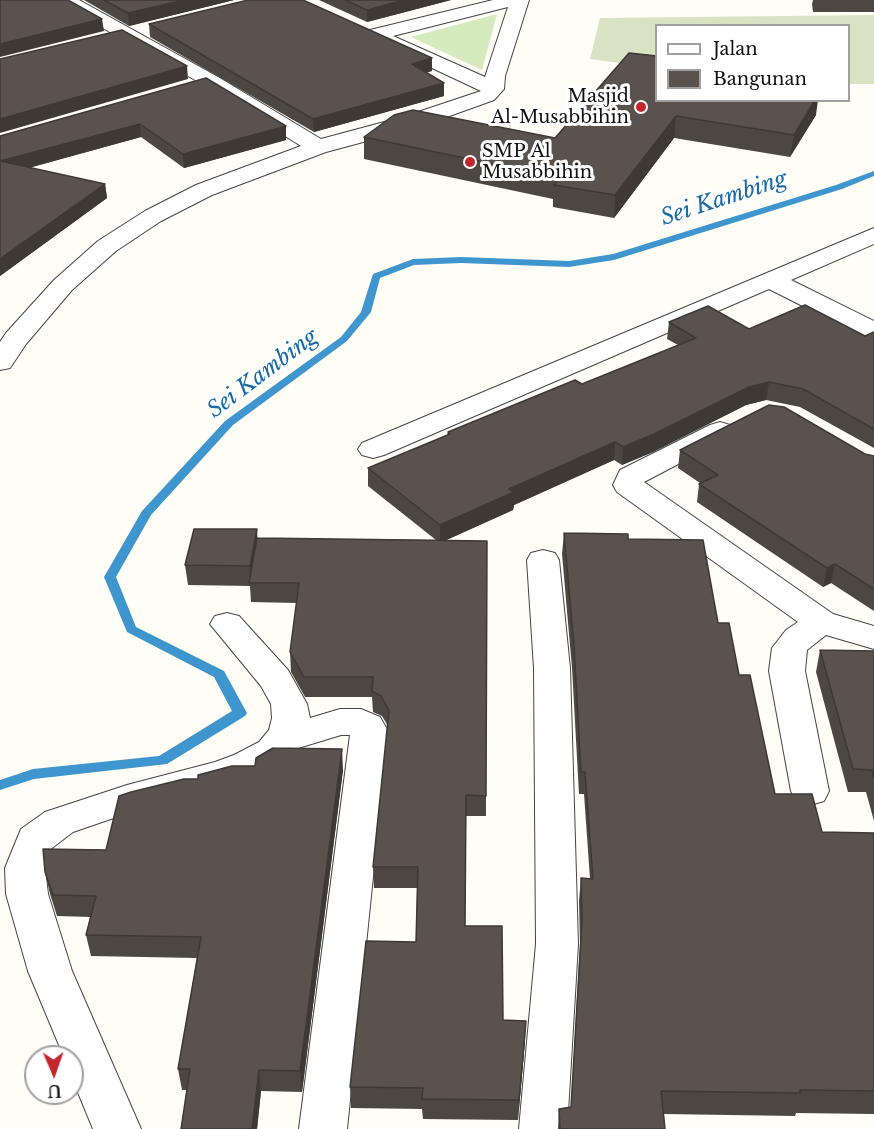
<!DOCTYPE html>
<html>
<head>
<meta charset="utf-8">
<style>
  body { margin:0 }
  #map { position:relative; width:874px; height:1129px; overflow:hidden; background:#fffdf5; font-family:"Libre Baskerville",serif }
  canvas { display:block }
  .legend { position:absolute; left:655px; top:24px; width:195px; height:78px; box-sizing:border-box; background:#fff; border:2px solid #a0a0a0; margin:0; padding:8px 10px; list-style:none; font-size:18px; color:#111 }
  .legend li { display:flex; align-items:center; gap:12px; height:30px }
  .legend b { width:30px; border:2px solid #a0a0a0 }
  .north { position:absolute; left:24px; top:1045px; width:60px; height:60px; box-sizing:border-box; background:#fff; border:2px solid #a0a0a0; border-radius:50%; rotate:178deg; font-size:16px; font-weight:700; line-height:24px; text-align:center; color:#111 }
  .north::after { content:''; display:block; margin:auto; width:21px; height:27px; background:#c4262e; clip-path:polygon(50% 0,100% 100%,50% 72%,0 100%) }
</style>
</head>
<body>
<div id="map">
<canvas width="874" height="1129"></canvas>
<ul class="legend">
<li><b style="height:8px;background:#fff"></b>Jalan</li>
<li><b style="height:16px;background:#5a524d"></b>Bangunan</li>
</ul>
<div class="north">U</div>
</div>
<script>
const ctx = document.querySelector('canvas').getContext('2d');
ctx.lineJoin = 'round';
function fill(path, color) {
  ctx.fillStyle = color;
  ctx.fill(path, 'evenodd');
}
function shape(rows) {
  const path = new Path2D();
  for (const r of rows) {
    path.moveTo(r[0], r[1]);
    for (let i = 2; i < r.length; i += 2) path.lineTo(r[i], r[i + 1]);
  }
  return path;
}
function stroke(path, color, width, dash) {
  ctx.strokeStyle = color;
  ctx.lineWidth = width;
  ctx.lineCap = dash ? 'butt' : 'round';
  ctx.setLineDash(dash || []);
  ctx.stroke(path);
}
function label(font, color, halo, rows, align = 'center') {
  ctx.font = font + ' "Libre Baskerville",serif';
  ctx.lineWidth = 6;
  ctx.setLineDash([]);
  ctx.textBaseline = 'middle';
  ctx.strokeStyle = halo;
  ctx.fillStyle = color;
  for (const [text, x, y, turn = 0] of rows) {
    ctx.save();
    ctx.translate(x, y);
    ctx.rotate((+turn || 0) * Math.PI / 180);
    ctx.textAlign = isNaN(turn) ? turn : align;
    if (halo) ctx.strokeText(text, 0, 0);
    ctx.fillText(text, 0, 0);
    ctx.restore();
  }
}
fill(shape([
  [497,14,482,70,411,37]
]), '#d5ebbd');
fill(shape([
  [874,15,874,84,849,84,848,26,656,26,656,68,590,59,600,18]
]), '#d9e3c4');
fill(shape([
  [874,171,874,176,842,189,614,260,569,267,461,263,414,265,380,278,371,312,347,341,233,425,151,515,116,577,136,627,224,671,247,713,245,716,167,764,34,779,0,790,0,780,33,769,159,756,232,711,214,677,127,632,104,577,142,511,225,421,341,337,361,312,373,274,413,259,461,257,569,261,613,254,836,185,874,171]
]), '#3f96cf');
const minor = shape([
  [57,0,79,0,218,77,321,139,403,117,481,91,383,45,380,41,382,38,370,38,367,34,370,30,493,0,529,0,505,76,504,89,494,100,419,127,326,152,212,195,161,221,116,251,72,290,26,344,10,368,0,370,0,342,6,333,54,280,98,241,145,211,196,185,301,146,204,85,60,4,57,0],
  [508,7,485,77,393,36,508,7],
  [874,228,874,244,791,280,874,321,874,339,864,337,769,289,384,455,373,458,362,455,358,449,362,443,874,228],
  [720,422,730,425,735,431,730,437,644,482,833,614,874,626,874,649,826,635,807,650,805,671,829,791,824,801,810,805,796,801,791,791,769,671,772,648,786,630,798,622,617,492,613,485,620,470,710,425,720,422],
  [543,550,555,553,559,560,570,668,578,944,567,1129,519,1129,536,944,534,668,527,560,531,553,543,550],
  [227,613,239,616,288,670,307,704,310,718,340,709,361,709,380,717,388,731,347,1129,299,1129,350,735,341,735,295,749,285,760,262,775,237,784,134,811,73,832,52,848,45,868,48,894,72,971,141,1129,93,1129,72,1078,72,1057,64,1057,28,971,6,894,5,868,21,829,45,812,127,785,215,762,234,755,259,742,269,730,272,718,271,704,261,686,210,624,215,616,227,613]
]);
stroke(minor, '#444', 2);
fill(minor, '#fff');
fill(shape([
  [84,0,234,0,129,26],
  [319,0,451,0,367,22],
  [813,0,874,0,874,12,813,12,812,4],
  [149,24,432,71,426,72,444,83,444,96,314,132,150,37],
  [629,53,816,115,790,157,674,138,614,218,553,207,553,199,364,159,364,137,555,138],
  [206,78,286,140,184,168,141,137,29,168,105,184,107,198,0,276,0,136],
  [669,322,749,329,865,336,874,332,874,448,800,407,766,400,746,405,653,452,622,465,614,460,514,505,513,510,446,540,486,796,486,816,466,816,465,926,503,1020,525,1041,518,1120,423,1119,422,1109,351,1108,350,1087,416,942,417,888,374,888,373,867,388,726,382,716,373,712,372,697,305,697,291,672,290,652,297,603,251,602,250,586,188,585,185,565,257,529,257,538,436,540,368,486,368,468,447,435,448,432,582,384,678,345,667,339],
  [680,450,865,454,874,456,874,611,831,583,823,587,697,502,699,484,700,483,678,468],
  [564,533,628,539,718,623,739,675,775,794,822,832,874,833,874,1114,796,1113,795,1116,664,1114,665,1129,558,1129,559,1109,571,1107,580,944,579,901,581,878,590,879,584,794,579,794,572,668,562,554],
  [820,650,874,651,874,821,866,792,848,792,816,672],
  [343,770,302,1092,261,1091,257,1129,181,1129,187,1090,182,1090,178,1069,197,958,91,956,86,935,91,917,57,916,50,894,45,872,106,850,198,779]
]), '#4d4742');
fill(shape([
  [184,0,234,0,129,26,128,13],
  [404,0,451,0,367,22,367,10],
  [102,19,104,31,0,57,0,44],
  [432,58,432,71,412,77,412,64],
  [187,66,188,79,0,133,0,119],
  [444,83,444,96,314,132,313,119],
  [815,100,818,100,816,115,790,157,794,135],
  [676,116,674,138,614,218,615,195],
  [140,124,141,137,2,175,0,161],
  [286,126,286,140,184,168,183,154],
  [105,184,107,198,0,276,0,259],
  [769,382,766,400,746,405,653,452,622,465,623,447,749,387],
  [615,442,614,460,514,505,513,510,440,543,440,525,509,489],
  [257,529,258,550,251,583,250,566],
  [835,564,831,583,823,587,827,568],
  [342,749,343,770,302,1092,300,1071],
  [526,1021,525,1041,518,1120,519,1100],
  [259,1070,261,1091,257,1129,252,1129]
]), '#3f3936');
const building = shape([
  [0,0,68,0,102,19,0,44,0,0],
  [104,0,184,0,128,13,104,0],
  [248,0,303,0,432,58,412,64,444,83,313,119,149,24,248,0],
  [345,0,404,0,367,10,345,0],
  [122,30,187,66,0,119,0,59,122,30],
  [629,53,657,56,657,100,815,100,794,135,676,116,615,195,554,185,560,178,364,137,394,115,413,110,555,138,629,53],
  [206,78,286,126,183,154,140,124,0,161,0,136,206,78],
  [0,161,105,184,0,259,0,161],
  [805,305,865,336,874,332,874,429,803,389,769,382,749,387,654,434,623,447,615,442,509,489,514,492,440,525,368,468,450,434,448,432,575,380,582,384,696,338,669,322,708,306,749,329,805,305],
  [769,405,784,407,865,454,874,456,874,589,835,564,827,568,699,484,718,475,680,450,769,405],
  [194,529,257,529,250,566,185,565,194,529],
  [564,533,628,534,628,539,703,540,718,623,729,623,739,675,750,675,775,794,812,794,822,832,874,833,874,1091,800,1090,800,1093,661,1091,665,1129,560,1129,559,1109,571,1107,582,921,581,878,593,879,585,772,581,772,574,646,564,533],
  [257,538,487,541,486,796,466,795,465,926,502,926,503,1020,526,1021,519,1100,422,1099,423,1088,350,1087,366,941,416,942,418,867,373,867,389,710,381,696,372,691,373,677,304,677,290,652,299,583,249,583,257,538],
  [820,650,874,651,874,778,872,770,853,769,820,650],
  [273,748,342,749,300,1071,259,1070,252,1129,181,1129,190,1069,178,1069,201,937,86,935,96,896,53,895,45,872,43,849,106,850,119,796,131,792,184,779,198,779,198,775,232,766,255,766,256,758,273,748]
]);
fill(building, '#5a524d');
stroke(building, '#3f3936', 1.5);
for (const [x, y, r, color] of [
  [641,107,6,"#c4262e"],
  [470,162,6,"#c4262e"]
]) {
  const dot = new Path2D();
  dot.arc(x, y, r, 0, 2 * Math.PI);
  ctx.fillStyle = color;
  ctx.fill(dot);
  stroke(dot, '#fff', 2);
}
label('18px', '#111', '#fff', [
  ["Masjid",629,97],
  ["Al-Musabbihin",629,118],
  ["SMP Al",482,152,"left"],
  ["Musabbihin",482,173,"left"]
], 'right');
label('italic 22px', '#1768a6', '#fff', [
  ["Sei Kambing",724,199,-18],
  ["Sei Kambing",263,374,-37]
]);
</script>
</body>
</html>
